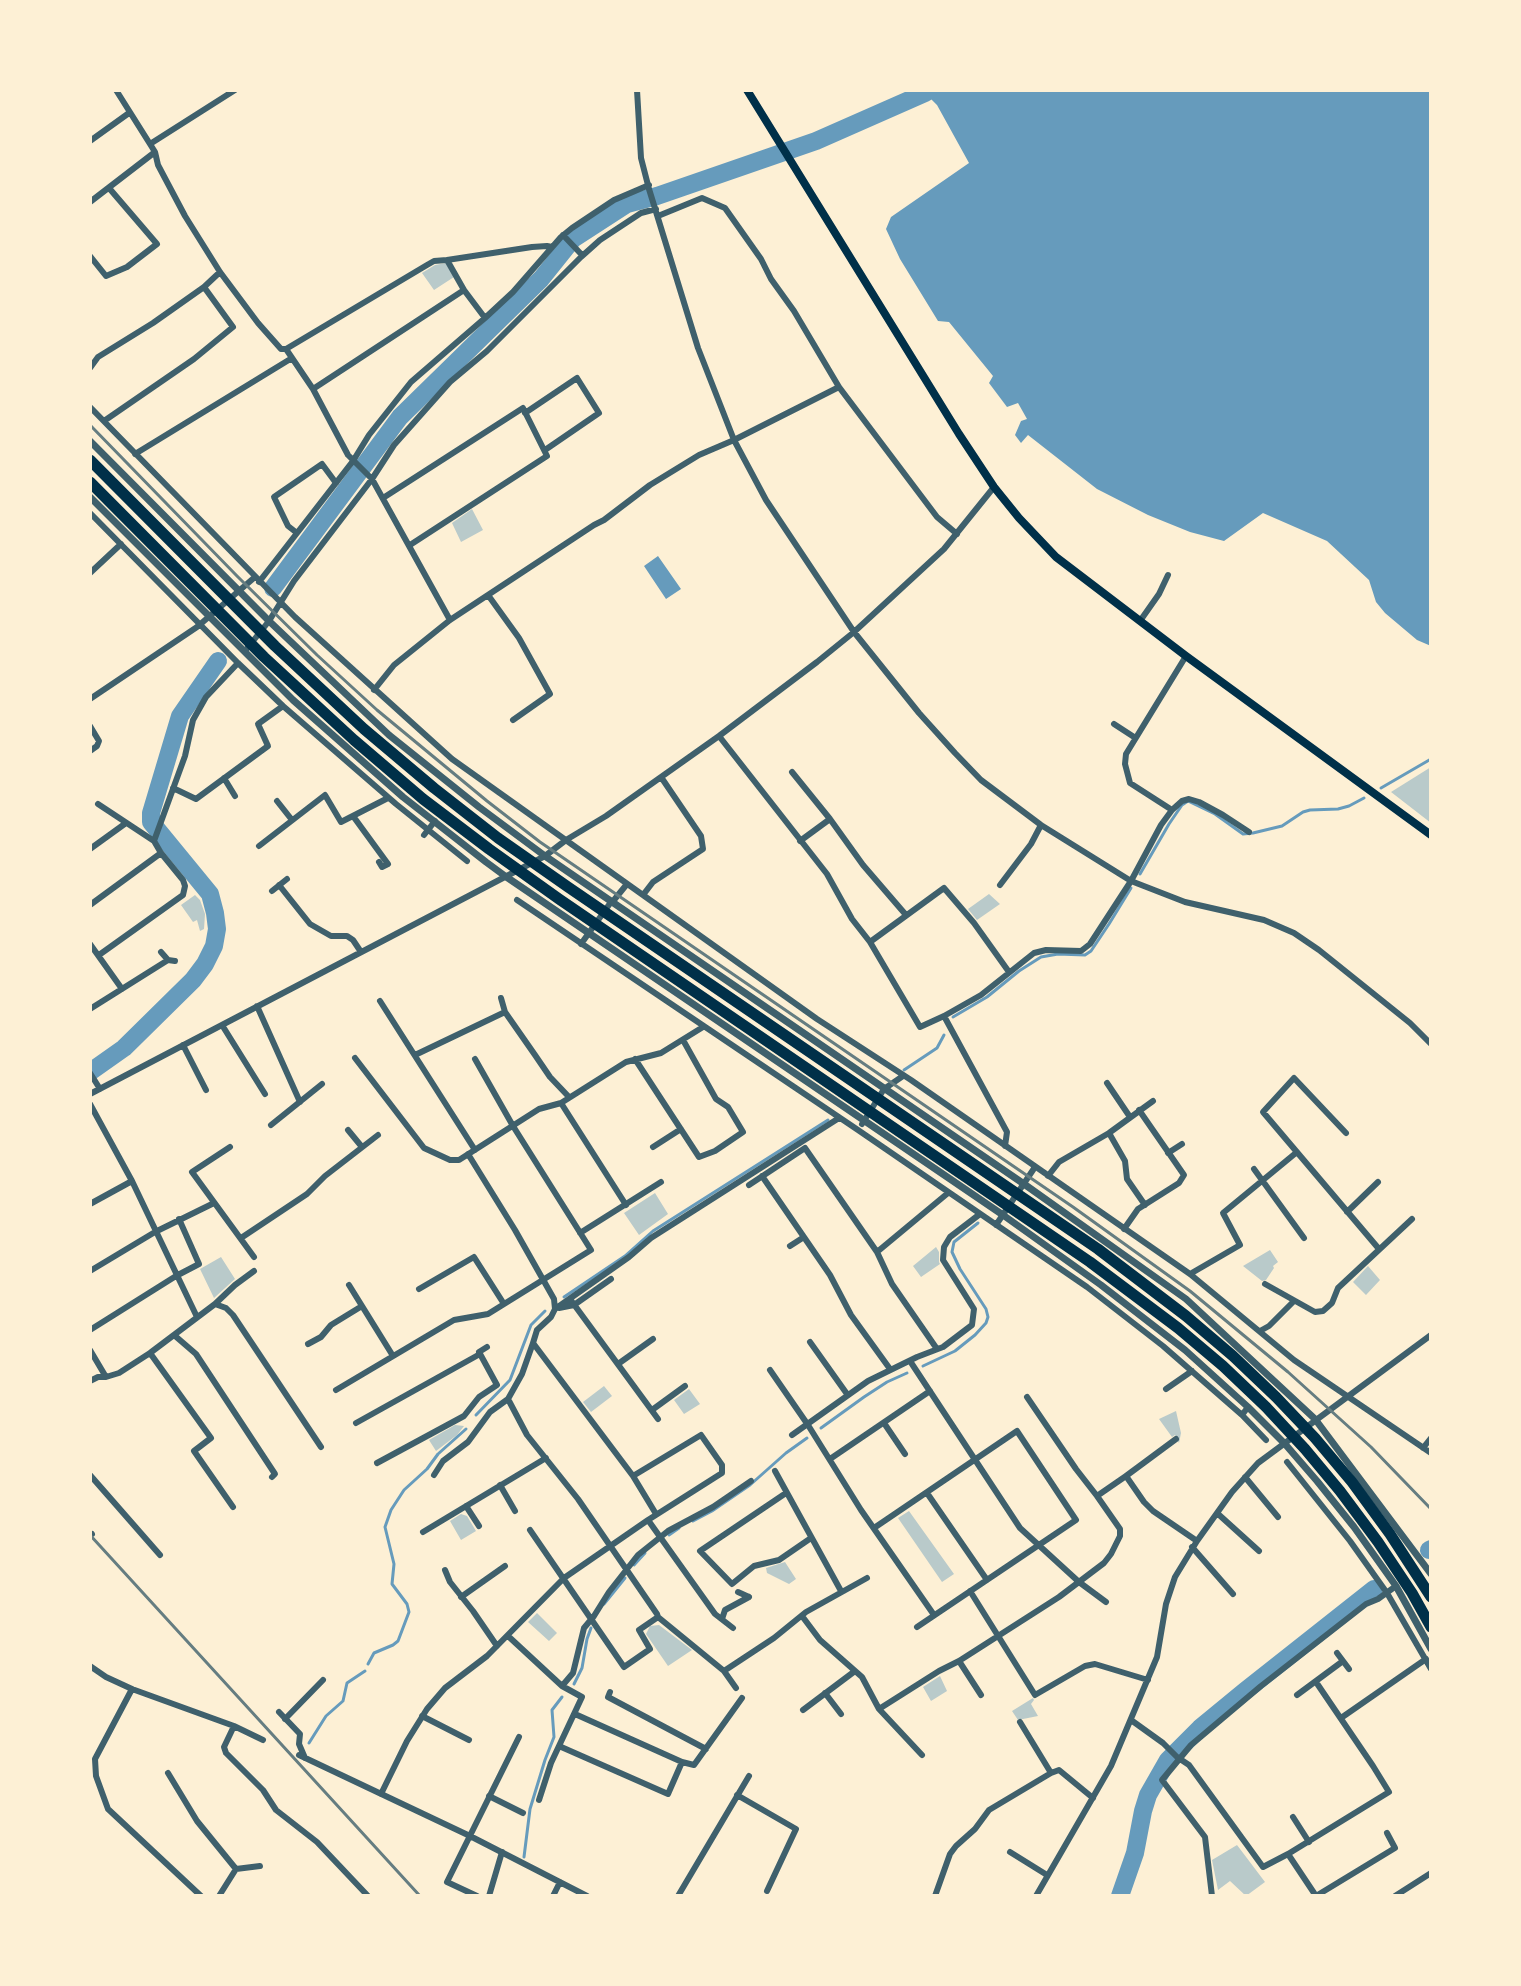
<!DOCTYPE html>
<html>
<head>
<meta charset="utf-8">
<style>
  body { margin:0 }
  #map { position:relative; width:1521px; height:1986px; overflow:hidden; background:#fdf0d5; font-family:Barlow,sans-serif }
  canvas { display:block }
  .frame { position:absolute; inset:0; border:92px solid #fdf0d5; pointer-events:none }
</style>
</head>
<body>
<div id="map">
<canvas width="1521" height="1986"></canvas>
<div class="frame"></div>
</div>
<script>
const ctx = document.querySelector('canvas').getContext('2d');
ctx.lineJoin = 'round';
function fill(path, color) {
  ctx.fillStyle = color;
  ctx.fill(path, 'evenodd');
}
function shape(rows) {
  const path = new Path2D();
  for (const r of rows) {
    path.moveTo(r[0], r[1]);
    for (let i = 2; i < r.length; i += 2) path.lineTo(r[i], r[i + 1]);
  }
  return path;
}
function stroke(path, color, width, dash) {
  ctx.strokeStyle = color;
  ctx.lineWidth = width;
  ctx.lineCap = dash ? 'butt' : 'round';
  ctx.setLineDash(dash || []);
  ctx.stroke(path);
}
fill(shape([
  [446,263,454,277,434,290,422,273,435,265],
  [472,509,483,530,461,542,452,523],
  [1431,767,1431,823,1391,792],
  [989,894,1000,904,977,920,968,909],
  [195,895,200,900,205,914,204,929,200,931,197,920,193,922,181,905],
  [655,1193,668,1214,639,1235,624,1213],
  [936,1247,939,1252,939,1262,940,1264,921,1277,913,1266],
  [1270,1250,1278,1262,1273,1266,1274,1268,1266,1280,1262,1281,1243,1266],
  [221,1257,235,1279,214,1298,200,1269],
  [1368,1266,1380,1280,1366,1295,1353,1282],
  [604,1386,612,1396,591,1412,583,1402],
  [689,1389,700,1404,684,1414,674,1400],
  [1176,1411,1181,1433,1179,1443,1175,1435,1172,1437,1159,1419],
  [455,1425,464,1426,457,1435,436,1451,429,1440],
  [909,1511,954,1574,942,1582,898,1518],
  [461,1514,467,1516,476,1531,461,1540,450,1521],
  [785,1562,796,1579,789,1584,767,1573,766,1568],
  [537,1613,557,1633,549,1641,528,1622],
  [659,1625,692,1650,668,1666,646,1634,650,1626],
  [940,1676,947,1691,931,1701,923,1687],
  [1033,1698,1034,1700,1031,1704,1038,1716,1018,1720,1012,1711],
  [1237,1845,1265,1882,1246,1896,1230,1881,1218,1890,1212,1860]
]), '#b9caca');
fill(shape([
  [922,90,1431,90,1431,646,1417,640,1385,613,1376,602,1369,580,1327,541,1263,513,1224,541,1190,532,1148,515,1097,489,1028,435,1021,443,1015,435,1021,421,1027,419,1018,403,1007,407,989,383,993,376,949,322,938,321,900,259,886,229,891,217,969,163,937,105],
  [658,556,681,589,666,599,644,566]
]), '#669bbc');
stroke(shape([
  [1381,788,1431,759],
  [1140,874,1169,824,1182,805,1188,801,1215,814,1243,834,1253,833,1282,826,1303,812,1310,810,1338,809,1349,806,1364,798],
  [953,1017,987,997,1019,971,1041,957,1058,954,1085,955,1091,951,1109,924,1131,888],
  [904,1070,937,1048,944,1035],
  [564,1297,625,1256,653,1231,828,1120],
  [923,1366,955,1351,975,1335,986,1323,988,1317,986,1309,960,1269,952,1252,954,1242,978,1223],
  [476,1415,510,1380,531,1325,545,1311],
  [821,1428,864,1397,887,1382,907,1373],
  [693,1521,712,1511,750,1485,786,1453,807,1438],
  [669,1535,679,1528],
  [634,1565,645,1553],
  [604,1604,625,1578],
  [368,1664,374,1653,393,1645,398,1641,409,1612,407,1604,392,1584,394,1564,385,1527,391,1510,404,1490,427,1469,438,1454,466,1429],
  [574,1684,582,1668,587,1639,591,1628],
  [309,1743,326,1716,343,1701,347,1683,365,1671],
  [524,1857,530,1809,545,1760,554,1737,552,1710,562,1697]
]), '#669bbc', 3);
stroke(shape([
  [273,588,400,417,541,279,573,239,627,204,657,196,816,141,925,93,929,90],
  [90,1072,124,1048,193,980,205,964,214,946,217,929,215,913,210,894,151,822,151,813,180,716,218,661],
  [1429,1550,1431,1549],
  [1120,1896,1135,1853,1143,1811,1148,1795,1168,1760,1200,1728,1245,1691,1374,1589]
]), '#669bbc', 18);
stroke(shape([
  [116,90,150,144,155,152,158,165,185,216,220,272,258,323,281,349,286,349,427,265,434,261,447,260],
  [637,90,641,158,649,189,698,348,734,440,766,500,854,632,919,713,955,753,981,780,1041,825,1131,881,1185,902,1264,920,1294,933,1319,950,1410,1023,1431,1044],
  [90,141,129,113],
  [150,144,235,90],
  [90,202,155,152],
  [658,216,702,198,725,208,761,259,771,279,794,311,839,387,937,517,957,534],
  [563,235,582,255],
  [90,256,106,276,127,267,157,244,109,188],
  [204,287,220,272],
  [464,290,447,260,532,247,547,246,552,247],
  [286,349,313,389,348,455,372,479,450,620],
  [90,368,98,357,153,323,204,287,233,327,194,359,104,421],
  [313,389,464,290,485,318],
  [90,407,295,617,452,759,817,1019,911,1080,1190,1274,1294,1360,1431,1453],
  [525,413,577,378,599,413,545,450],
  [135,454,292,358],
  [383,498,523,408,547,456,410,545],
  [90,513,238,663,283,706,396,804,467,861],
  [297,533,288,526,274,497,322,464,336,483],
  [90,573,121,544],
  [259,582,353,461,369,435,411,382,485,318,513,292,561,237,572,228,614,200,649,185],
  [488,595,519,638,550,694,513,720],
  [1140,621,1159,594,1168,575],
  [245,651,269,621,294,581,372,479,394,445,450,382,487,351,581,257,600,240,641,213,656,209],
  [374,690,394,665,450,620,594,525,604,520,650,485,699,455,734,440,839,387],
  [90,699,197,627,255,577],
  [1114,724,1134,737],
  [90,726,99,741,97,746,90,751],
  [719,736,827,874,852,919,870,942,920,1027,944,1016,981,995,1034,953,1046,950,1081,951,1090,944,1131,881,1161,825,1172,810,1130,783,1125,764,1126,754,1186,656],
  [792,772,830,819,863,865,906,915],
  [224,778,235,796],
  [173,788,196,799,268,746,258,724,283,706],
  [277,801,292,820],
  [98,804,154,841,161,853,183,880,185,886,183,895,99,955],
  [1172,810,1182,801,1189,799,1199,802,1223,815,1249,832],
  [353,816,388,864,382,867,379,862],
  [424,835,435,821],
  [154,841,185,756,193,720,206,697,238,663],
  [800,841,830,819],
  [259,846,325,795,341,822,388,798],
  [90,849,126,823],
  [279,885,310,924,331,936,347,936,353,940,361,952],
  [1000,885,1031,844,1041,825],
  [272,891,287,879],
  [643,895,653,882,703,849,701,836,661,777],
  [517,900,858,1130,1087,1287,1163,1346,1242,1415,1248,1407],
  [90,905,161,853],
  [870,942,944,888,974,923,1009,972],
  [90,944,122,989],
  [581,944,611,902,614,900,627,884],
  [161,952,168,960,175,961],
  [501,998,505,1012,535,1055,550,1077,569,1097],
  [380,1001,475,1150],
  [257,1006,300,1102],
  [90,1009,168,960],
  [944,1016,1007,1132,1005,1146],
  [222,1025,265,1094],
  [183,1045,206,1090],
  [415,1055,505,1012],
  [355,1058,424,1148,450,1160,459,1160,539,1109,561,1103,626,1062,661,1053,703,1027],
  [635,1059,699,1157,715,1151,743,1132,728,1107,716,1099,683,1040],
  [90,1073,100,1089],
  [1107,1083,1130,1117],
  [90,1094,545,856,566,840,606,816,719,736,817,662,854,632,944,549,994,487],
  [561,1103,626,1205],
  [90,1104,132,1181,197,1317],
  [862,1124,884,1089,903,1076],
  [271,1125,322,1084],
  [348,1130,362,1147],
  [1109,1133,1125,1161,1127,1179,1145,1205],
  [1346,1133,1294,1078,1263,1112,1379,1249],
  [230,1147,192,1172,254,1257],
  [653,1147,681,1129],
  [1168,1153,1182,1144],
  [468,1154,515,1230,554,1299,555,1309,551,1317,537,1330,533,1343,633,1476,656,1514],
  [1254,1169,1304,1238],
  [762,1176,830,1275,851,1315,890,1369],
  [1048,1176,1059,1162,1109,1133,1153,1101],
  [749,1185,805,1148,877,1252,892,1284,937,1349],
  [90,1204,132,1181],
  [1347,1212,1378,1182],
  [996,1225,1035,1167],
  [1124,1229,1138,1209,1179,1183,1184,1175,1139,1110],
  [580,1233,661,1182],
  [241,1238,307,1194,325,1176,378,1135],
  [790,1246,804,1237],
  [877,1252,948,1193],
  [90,1271,155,1232,214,1203],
  [1190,1274,1240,1245,1223,1213,1297,1152],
  [1265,1284,1315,1312,1323,1311,1332,1303,1338,1288,1412,1219],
  [349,1285,393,1356],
  [419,1289,474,1257,504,1304],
  [570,1299,658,1419],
  [215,1304,235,1285,254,1271],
  [559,1308,574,1305,611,1279],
  [555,1309,629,1257,651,1238,839,1118],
  [90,1330,176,1276,199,1264,179,1219],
  [1260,1331,1269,1326,1294,1301],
  [174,1335,196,1354,275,1474,272,1477],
  [810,1342,847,1394],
  [308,1344,321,1337,331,1325,362,1306],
  [90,1350,106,1377,98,1377,90,1381],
  [150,1353,211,1438,194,1451,233,1507],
  [910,1361,1020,1528,1079,1582,1106,1602],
  [618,1364,653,1339],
  [770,1370,808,1425,861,1510,934,1615],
  [106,1377,119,1373,150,1353,215,1304,226,1308,233,1315,321,1447],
  [1166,1389,1192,1371],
  [336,1390,454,1320,488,1314,591,1250,513,1126,475,1059],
  [1027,1397,1076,1469,1097,1496,1126,1476],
  [508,1399,527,1435,578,1499,657,1614,658,1617,639,1630,650,1649,624,1667,530,1530],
  [652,1410,685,1386],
  [1242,1415,1266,1440],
  [356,1423,480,1354],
  [884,1423,905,1454],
  [792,1435,868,1381,917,1357,943,1347,972,1325,974,1309,943,1260,944,1247,950,1237,980,1214],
  [1176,1439,1126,1476,1144,1502,1153,1511,1197,1541],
  [1423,1448,1431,1438],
  [830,1459,930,1391],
  [1287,1462,1350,1541,1387,1593,1431,1669],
  [377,1463,464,1416,479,1397,497,1385,479,1352,487,1347],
  [775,1471,841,1591],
  [90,1475,160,1555],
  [434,1475,443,1461,468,1442,490,1412,508,1399,522,1374,533,1343],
  [633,1476,701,1435,722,1465,722,1473,648,1520,715,1614,733,1628],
  [1245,1477,1278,1517],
  [500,1485,515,1511],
  [786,1493,700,1551,732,1584,754,1566,779,1560,811,1538],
  [927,1493,987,1580],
  [466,1506,479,1526],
  [1217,1513,1259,1551],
  [874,1528,1017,1431,1076,1520,917,1627],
  [423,1532,546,1458],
  [90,1535,92,1534],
  [1192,1547,1233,1594],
  [445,1570,450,1582,473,1611,497,1646],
  [970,1591,1035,1695,1085,1666,1095,1664,1148,1680],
  [738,1592,749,1597],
  [461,1597,505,1566],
  [802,1616,820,1640,862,1677,879,1709,922,1755],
  [658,1617,724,1671,736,1688],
  [722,1619,725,1610,749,1597],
  [508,1636,562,1686,582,1697,551,1763,539,1800],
  [1337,1653,1349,1669],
  [959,1661,981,1695],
  [90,1666,106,1677,132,1689,234,1726,263,1740],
  [724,1671,774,1638,806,1612,867,1578],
  [562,1686,573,1673,584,1628,594,1616,609,1592,638,1555,668,1531,713,1507,751,1481],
  [132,1689,95,1759,96,1776,108,1809,201,1896],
  [610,1692,608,1697,706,1749],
  [825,1693,841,1714],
  [1297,1695,1343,1661],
  [879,1709,939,1671,959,1661,1059,1597,1104,1563,1111,1554,1120,1536,1120,1529,1097,1496],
  [803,1710,855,1671],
  [279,1712,300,1734,299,1744,305,1758],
  [575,1714,682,1762,694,1765,742,1698],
  [422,1716,469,1740],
  [1341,1718,1426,1659],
  [285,1719,323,1680],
  [1131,1720,1163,1743,1177,1757,1189,1765,1263,1867,1288,1854,1389,1792,1373,1766,1316,1682],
  [1020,1722,1051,1773],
  [234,1726,224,1747,226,1753,263,1790,276,1810,317,1842,368,1896],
  [559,1746,668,1794,682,1762],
  [299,1755,470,1836,587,1896],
  [168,1773,197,1821,236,1869,219,1896],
  [381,1794,407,1741,427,1709,445,1688,487,1656,564,1578,648,1520],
  [737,1795,796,1829,767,1891],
  [489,1796,523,1813],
  [1293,1817,1309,1842],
  [1010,1852,1047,1875],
  [1288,1854,1316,1896],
  [236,1869,260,1866],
  [477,1896,447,1882,519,1737],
  [489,1896,502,1852],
  [553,1896,560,1882],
  [678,1896,749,1776],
  [935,1896,950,1854,956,1846,975,1829,989,1810,1051,1773,1059,1770,1093,1798],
  [1036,1896,1111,1766,1157,1657,1166,1604,1175,1577,1197,1541,1232,1492,1258,1463,1431,1335],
  [1212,1896,1205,1837,1162,1780,1191,1745,1261,1686,1366,1604,1378,1599,1396,1586],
  [1316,1896,1395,1848,1387,1833],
  [1395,1896,1431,1873]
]), '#3f606c', 6);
stroke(shape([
  [90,441,269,621,389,735,479,807,545,856,1024,1184,1186,1299,1315,1419,1431,1574],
  [90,497,293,700,403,797,486,862,505,876,1003,1215,1101,1285,1185,1350,1248,1407,1285,1444,1317,1481,1354,1527,1396,1586,1431,1649]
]), '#3f606c', 7);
stroke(shape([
  [747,90,959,434,994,487,1019,518,1056,557,1186,656,1431,835]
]), '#003049', 8);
stroke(shape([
  [90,460,275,646,364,729,434,788,498,838,568,887,1098,1249,1186,1316,1233,1356,1276,1397,1315,1438,1352,1482,1390,1534,1431,1597],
  [90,482,264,657,354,740,423,799,489,849,559,899,1090,1262,1178,1328,1223,1366,1266,1407,1305,1449,1340,1491,1378,1542,1412,1593,1431,1627]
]), '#003049', 11);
stroke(shape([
  [90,425,237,576,317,655,377,710,487,801,540,842,1073,1207,1190,1291,1288,1372,1371,1447,1431,1509],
  [90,1535,420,1896]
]), '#657d81', 3);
</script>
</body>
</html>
